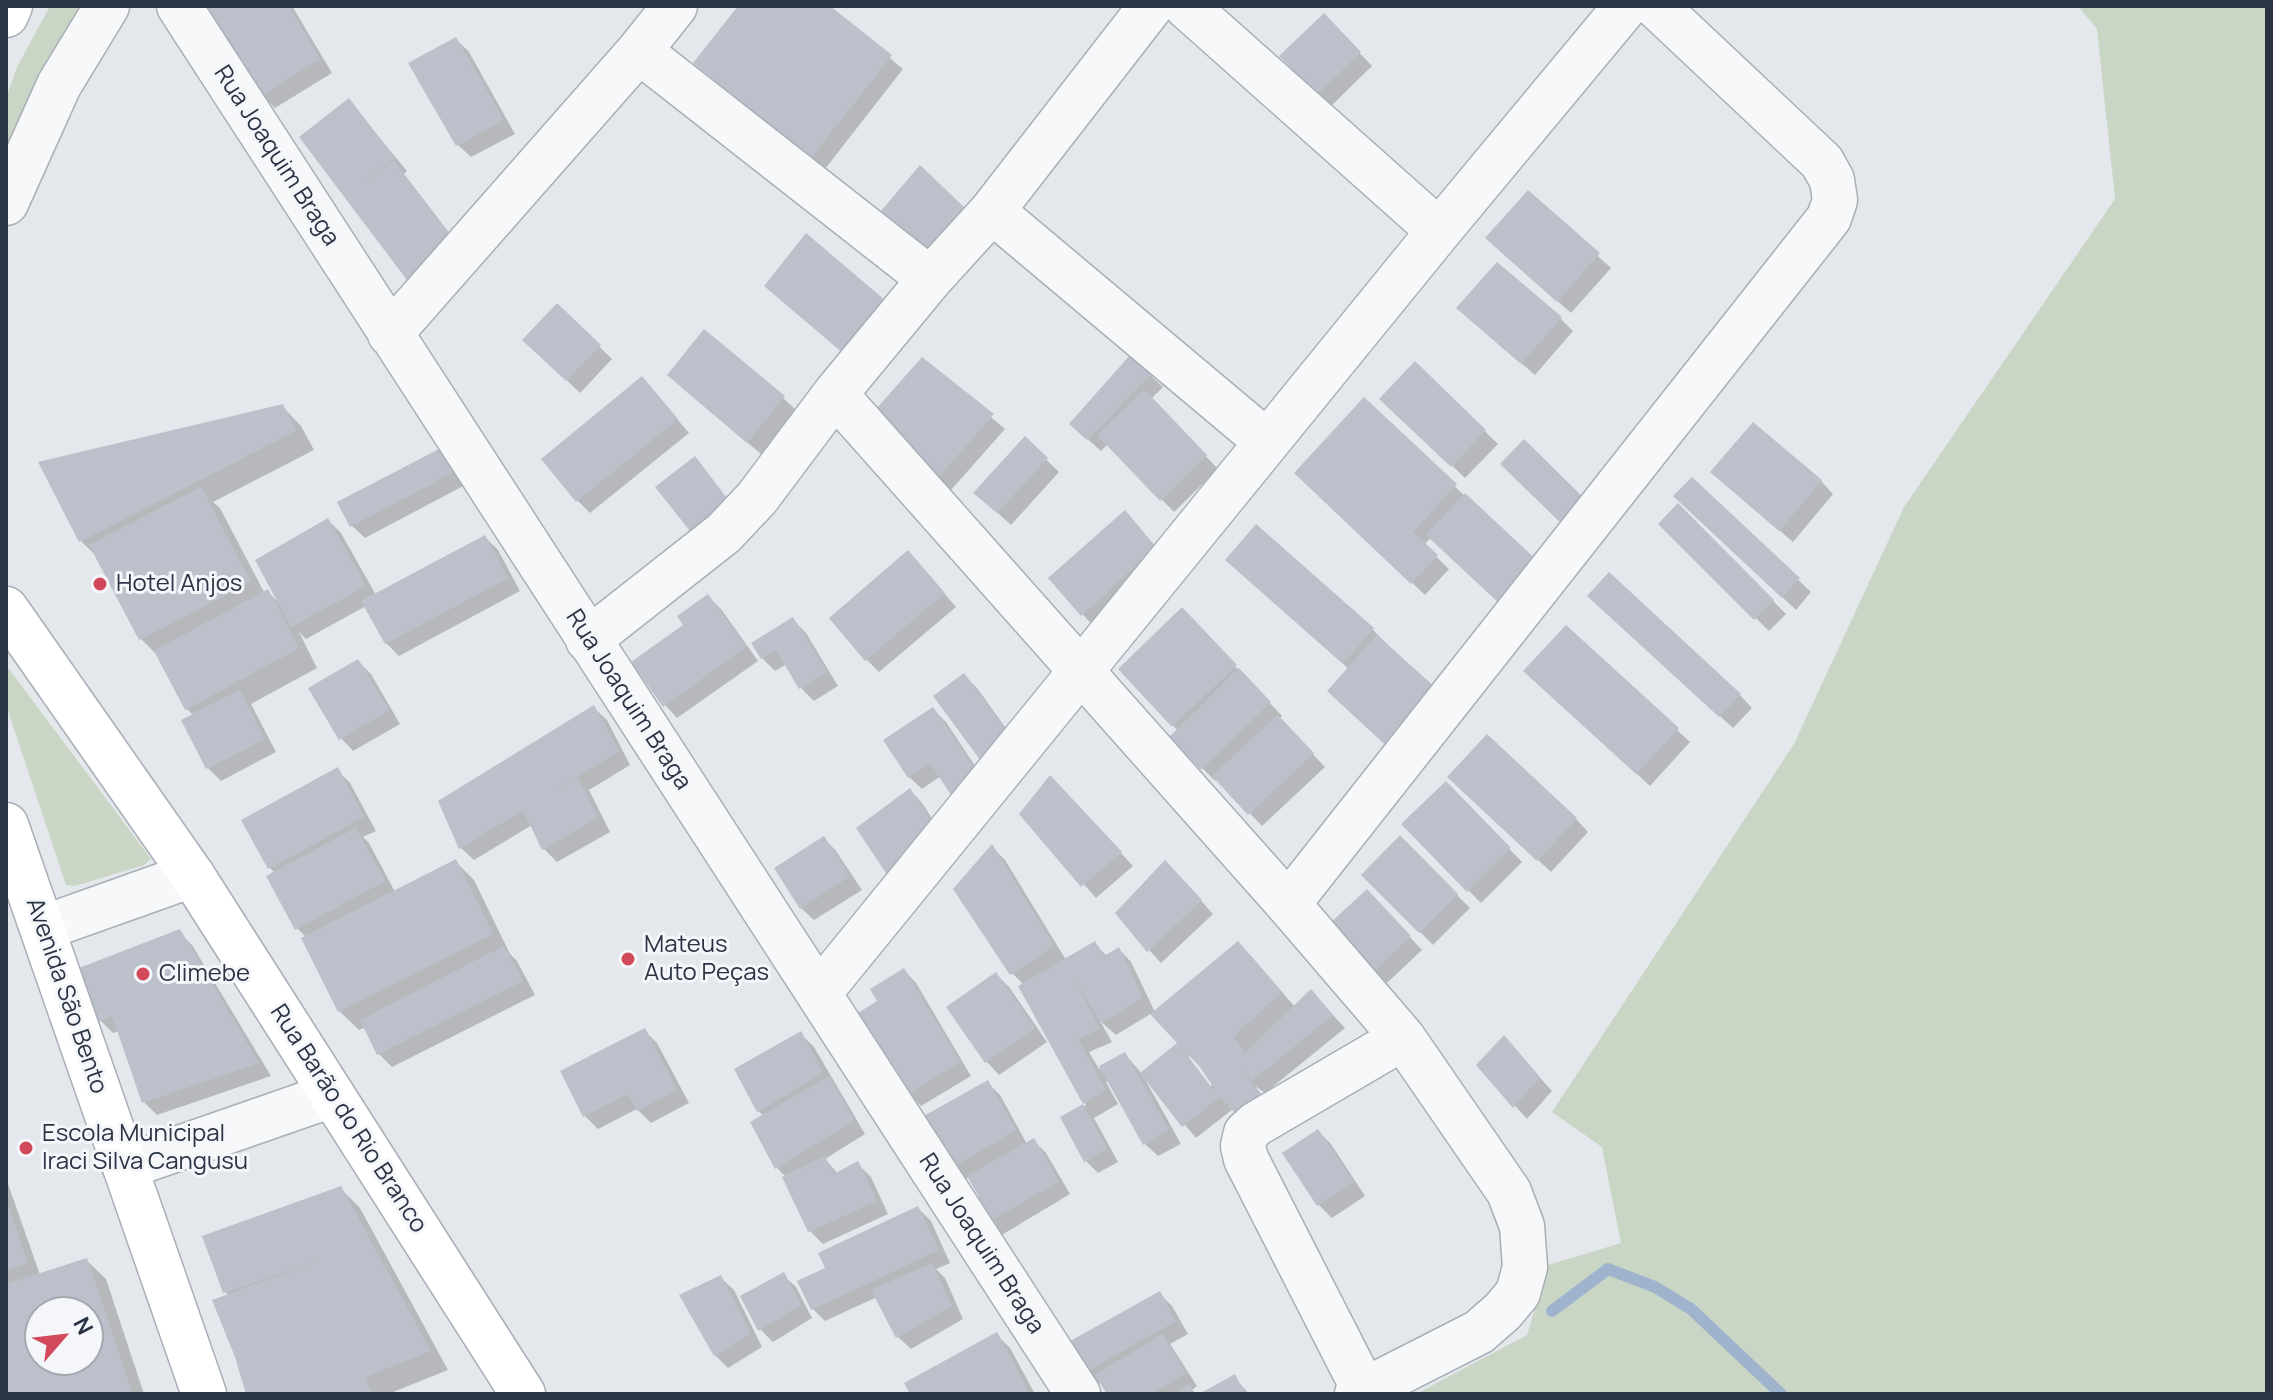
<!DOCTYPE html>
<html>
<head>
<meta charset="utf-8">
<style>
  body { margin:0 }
  #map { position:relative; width:2273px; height:1400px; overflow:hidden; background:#e4e7ec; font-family:Manrope,sans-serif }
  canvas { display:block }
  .frame { position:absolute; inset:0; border:8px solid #2b3445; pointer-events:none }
  .north { position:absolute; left:24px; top:1296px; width:80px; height:80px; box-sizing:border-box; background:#f4f6f9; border:2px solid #a4a8b1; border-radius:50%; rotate:62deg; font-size:22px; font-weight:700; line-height:32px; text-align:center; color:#2b3445 }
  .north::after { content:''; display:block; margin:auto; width:28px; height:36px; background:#d1495b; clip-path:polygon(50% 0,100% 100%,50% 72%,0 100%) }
</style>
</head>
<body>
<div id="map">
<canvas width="2273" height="1400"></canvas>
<div class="frame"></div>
<div class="north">N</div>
</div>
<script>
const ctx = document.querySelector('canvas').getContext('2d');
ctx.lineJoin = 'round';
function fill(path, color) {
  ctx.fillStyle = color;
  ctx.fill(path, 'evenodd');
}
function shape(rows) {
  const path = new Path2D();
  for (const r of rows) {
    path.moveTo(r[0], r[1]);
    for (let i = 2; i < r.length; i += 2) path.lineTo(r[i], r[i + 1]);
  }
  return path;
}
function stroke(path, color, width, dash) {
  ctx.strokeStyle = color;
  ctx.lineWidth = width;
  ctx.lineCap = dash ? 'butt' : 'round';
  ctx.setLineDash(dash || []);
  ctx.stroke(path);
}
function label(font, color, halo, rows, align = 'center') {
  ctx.font = font + ' Manrope,sans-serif';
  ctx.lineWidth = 6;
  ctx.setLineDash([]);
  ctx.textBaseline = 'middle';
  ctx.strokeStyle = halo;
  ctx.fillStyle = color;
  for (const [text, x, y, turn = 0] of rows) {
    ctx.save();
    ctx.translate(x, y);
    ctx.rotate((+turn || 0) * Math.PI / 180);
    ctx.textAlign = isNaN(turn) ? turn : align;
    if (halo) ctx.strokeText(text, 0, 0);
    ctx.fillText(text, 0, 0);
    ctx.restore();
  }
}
fill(shape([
  [50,6,99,6,6,170,6,99,17,67],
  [2078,6,2267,6,2267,1394,1416,1394,1527,1335,1548,1265,1621,1243,1602,1147,1552,1112,1794,744,1904,507,2115,199,2097,29],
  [6,665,151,859,144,865,75,886,66,885,6,705]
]), '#c9d6c5');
fill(shape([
  [208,6,292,6,332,73,275,108,262,95],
  [740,6,827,6,903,69,825,169,695,63],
  [1324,16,1372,66,1331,106,1282,56],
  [456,39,469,52,515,134,471,157,458,145],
  [349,101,407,171,404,174,470,260,424,296,302,137],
  [1528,193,1611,268,1571,313,1501,251],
  [557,306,612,359,580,393,525,340],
  [1561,319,1573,331,1535,375,1472,321],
  [923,360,1005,429,951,490,938,477],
  [1415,364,1498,444,1465,478,1382,398],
  [1150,375,1163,387,1151,399,1218,469,1174,512,1108,444,1101,451,1084,436],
  [642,378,689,433,590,513,577,500],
  [682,388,783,398,796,410,761,454],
  [1364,400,1468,499,1424,545,1449,569,1425,595,1310,486],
  [282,406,301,426,314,450,213,502,220,508,265,594,268,592,280,604,328,520,341,533,376,595,485,537,498,550,520,591,399,656,386,643,366,606,306,639,299,632,317,668,251,704,276,752,221,781,208,768,184,721,194,716,187,709,160,658,141,639,99,559,80,540],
  [1025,439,1059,472,1011,525,989,505],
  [440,450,465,485,365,538,352,526],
  [1692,480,1811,592,1796,610,1689,509],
  [1821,481,1833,494,1793,542,1726,485],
  [1678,506,1786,614,1769,631,1661,524],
  [1125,512,1167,561,1095,628,1051,579],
  [1256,527,1373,630,1386,643,1384,644,1349,669,1241,573],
  [921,566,956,607,879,672,866,659],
  [708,597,721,609,758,661,677,718,665,705],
  [1603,609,1740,695,1752,708,1733,728],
  [1182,610,1282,716,1279,719,1325,767,1262,826,1217,779,1215,781,1172,737,1178,731,1120,670],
  [793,620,806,633,838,686,814,701,801,688,787,664,775,671,762,658],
  [358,661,371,674,400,724,353,751,341,738],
  [964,675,977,688,1023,752,936,696],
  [1539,684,1677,730,1690,742,1650,786],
  [594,708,607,720,630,765,589,790,610,832,557,862,544,849,532,825,474,860,461,848],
  [933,709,946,722,997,799,941,776,922,789,909,777],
  [337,770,350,783,376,831,363,837,369,843,395,892,455,861,474,880,510,954,517,961,535,995,392,1067,379,1054,366,1027,359,1030,339,1011,306,937,297,928,276,874,269,867],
  [1446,784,1522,862,1481,903,1404,825],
  [1462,789,1576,819,1588,832,1551,872],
  [910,790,922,803,953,851,911,901],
  [1063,790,1133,866,1096,898,1022,814],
  [824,838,836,851,862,890,814,920,801,908],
  [1400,838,1470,908,1433,945,1364,875],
  [992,847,1005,860,1066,960,1095,944,1107,956,1119,949,1131,962,1155,1012,1251,956,1295,1007,1323,1004,1345,1028,1265,1093,1255,1086,1282,1122,1233,1109,1196,1138,1148,1080,1146,1081,1181,1144,1158,1156,1145,1144,1109,1081,1106,1082,1118,1104,1094,1118,1118,1162,1098,1173,1085,1160,1062,1117,1086,1105,1021,987,1024,985,1012,973],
  [1152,1013,1180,1043,1142,1074,1125,1054,1099,1069,1089,1052,1112,1042,1100,1021,1116,1035],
  [1190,1056,1201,1066,1213,1084,1209,1087,1187,1058],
  [1178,875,1213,914,1161,963,1149,950],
  [1379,904,1422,950,1387,983,1374,970],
  [179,932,192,945,271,1076,157,1115,144,1102,119,1031,113,1033,100,1020],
  [904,970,916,983,971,1076,921,1106,908,1093,880,1002],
  [996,974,1009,987,1047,1042,999,1075,987,1062],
  [644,1030,657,1043,689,1103,651,1123,637,1109,598,1129,585,1116],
  [801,1034,814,1047,865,1134,825,1159,838,1174,858,1164,871,1177,888,1214,823,1244,810,1231,786,1177,777,1168,752,1123,764,1116,758,1111],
  [1516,1051,1552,1091,1527,1119,1478,1065],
  [987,1082,1000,1095,1027,1144,1033,1140,1046,1153,1070,1194,1000,1236,987,1223,981,1198,970,1177,966,1179,953,1166],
  [1318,1131,1331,1144,1365,1196,1332,1218,1319,1205,1285,1154],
  [6,1178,40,1275,86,1260,106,1279,144,1394,6,1394],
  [40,1312,88,1312,88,1360,40,1360],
  [341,1189,360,1208,448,1370,388,1394,248,1394,229,1296,225,1292],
  [918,1208,931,1221,950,1263,936,1269,945,1278,963,1319,911,1349,898,1337,877,1297,825,1321,813,1309,828,1268],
  [783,1275,796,1287,812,1318,773,1342,760,1329],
  [721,1278,734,1290,762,1347,728,1368,715,1355],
  [1159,1293,1172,1306,1188,1334,1170,1344,1197,1386,1192,1390,1196,1394,1109,1394,1102,1382,1096,1386,1084,1373],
  [997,1335,1010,1348,1035,1394,912,1394],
  [1234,1377,1249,1394,1206,1394]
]), '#0003');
stroke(shape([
  [1552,1311,1608,1269,1655,1287,1691,1309,1781,1394]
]), '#9fb4cc', 12);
fill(shape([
  [207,6,289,6,320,59,260,97],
  [738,6,830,6,892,55,811,158,693,63],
  [1324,13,1361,52,1317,95,1279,56],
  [456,37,504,120,456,146,408,63],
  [349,98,395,158,364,183,394,161,459,246,410,284,299,137],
  [920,165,965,208,930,252,881,211],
  [1528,190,1600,253,1557,302,1485,238],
  [806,233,893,307,851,360,764,286],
  [1497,262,1562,317,1521,364,1456,308],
  [557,303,601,345,566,381,522,340],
  [704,329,785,396,747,443,667,375],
  [1130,355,1152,373,1087,440,1069,424],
  [922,357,994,414,937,479,877,408],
  [1415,361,1486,430,1451,467,1379,399],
  [642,376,678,419,576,502,541,459],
  [1144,389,1207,455,1160,501,1097,435],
  [1364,397,1457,484,1413,532,1438,555,1411,584,1294,473],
  [283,404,296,431,79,542,38,462],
  [1753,422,1822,480,1779,531,1710,472],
  [1025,436,1048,458,997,513,973,493],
  [1524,439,1592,506,1569,531,1500,464],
  [441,448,454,472,350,527,337,502],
  [695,456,733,506,694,536,655,487],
  [1692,477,1800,578,1782,598,1673,496],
  [201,487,251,582,139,640,89,545],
  [1465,493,1542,565,1503,607,1426,535],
  [1678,503,1774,600,1754,620,1658,524],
  [1125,510,1156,547,1081,616,1048,578],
  [328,518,366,586,291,627,255,560],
  [1256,524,1374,628,1343,664,1225,560],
  [485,535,508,578,385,644,361,601],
  [908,550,945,593,865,661,829,618],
  [1609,572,1741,694,1719,717,1587,596],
  [268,589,299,648,185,710,154,651],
  [708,594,746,647,663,707,631,662,683,625,677,616],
  [1182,607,1237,665,1172,727,1118,669],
  [793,617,827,672,799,689,776,650,761,659,751,643],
  [1566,625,1679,728,1636,774,1523,671],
  [1377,635,1446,697,1395,754,1327,691],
  [358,659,389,710,339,740,308,688],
  [1239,668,1271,702,1201,770,1169,737],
  [964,673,1012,738,981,761,933,696],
  [240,690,265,739,206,769,181,720],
  [594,705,619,751,555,791,578,778,598,818,542,850,523,810,459,849,438,801],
  [933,707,986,785,957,804,930,763,908,778,883,740],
  [1278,715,1314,753,1248,815,1212,776],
  [1487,734,1577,818,1537,861,1447,777],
  [338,767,364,817,268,869,241,820],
  [1050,775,1122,852,1081,887,1019,814],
  [1446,781,1511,848,1467,892,1401,824],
  [910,788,941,837,890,879,856,828],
  [356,828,385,881,295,930,266,876],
  [1400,835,1458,894,1419,933,1361,875],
  [824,836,850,876,800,909,774,868],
  [992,844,1054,946,1010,975,953,889],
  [456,859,493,934,338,1012,301,938],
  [1165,860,1202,900,1147,952,1115,913],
  [1367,889,1411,936,1373,972,1329,924],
  [180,929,259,1063,142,1103,112,1016,99,1022,79,968],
  [1095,941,1104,956,1119,947,1143,998,1101,1023,1072,975,1100,1029,1078,1039,1106,1090,1083,1104,1018,986],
  [1238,941,1282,992,1233,1037,1245,1053,1311,989,1333,1015,1252,1081,1241,1070,1271,1109,1242,1121,1220,1097,1182,1127,1140,1073,1177,1043,1150,1014],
  [1181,1047,1200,1067,1216,1091,1215,1092],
  [504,946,523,981,377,1055,360,1020],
  [904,968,960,1062,907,1095,858,1013,877,1001,870,989],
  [996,972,1035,1028,985,1063,946,1007],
  [645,1028,677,1090,637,1111,628,1094,583,1117,560,1071],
  [801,1031,823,1073,757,1112,734,1069],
  [1504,1035,1540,1077,1513,1108,1476,1065],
  [1125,1052,1169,1130,1143,1145,1099,1066],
  [829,1076,854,1121,775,1169,750,1122],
  [988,1080,1016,1130,952,1168,922,1117],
  [1083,1104,1107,1149,1084,1162,1060,1117],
  [1318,1129,1354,1182,1317,1206,1282,1153],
  [1034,1138,1059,1181,985,1224,972,1200,979,1197,967,1176],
  [825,1156,834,1174,858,1161,877,1201,808,1232,782,1177],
  [341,1186,431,1351,365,1377,372,1394,246,1394,235,1357,212,1300,323,1260,223,1293,202,1236],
  [6,1200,28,1263,6,1271],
  [918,1206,939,1250,811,1310,797,1281,825,1268,818,1253],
  [87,1258,133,1394,6,1394,6,1284],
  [40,1312,88,1312,88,1360,40,1360],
  [932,1263,952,1306,896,1338,871,1290],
  [784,1272,801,1305,758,1331,740,1296],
  [721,1275,751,1334,714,1356,679,1295],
  [1160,1291,1176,1321,1082,1374,1065,1344],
  [997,1332,1030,1394,910,1394,904,1383],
  [1162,1334,1186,1373,1152,1394,1107,1394,1095,1375],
  [1235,1374,1245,1394,1199,1394],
  [1189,1384,1195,1394,1173,1394]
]), '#bbc0ca');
const street = shape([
  [179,6,1078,1394],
  [1186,6,1439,231],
  [639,51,930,279],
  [6,203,59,85,107,6],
  [992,211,1267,442],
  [390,334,639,51,675,6],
  [835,394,1288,904,1403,1038,1509,1192,1522,1226,1525,1267,1518,1293,1503,1311,1479,1332,1357,1394],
  [588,640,724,533,757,498,835,394,930,279,992,211,1151,6],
  [1288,904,1829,218,1835,200,1832,180,1822,162,1656,6],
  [43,928,192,875],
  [819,993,1439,231,1626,6],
  [125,1167,332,1095],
  [1364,1390,1246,1159,1243,1146,1246,1133,1256,1124,1403,1038]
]);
const secondary = shape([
  [6,15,10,6],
  [6,609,192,875,523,1394],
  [6,825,204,1394]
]);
stroke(street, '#a9aeb7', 47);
stroke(secondary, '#a9aeb7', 47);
stroke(street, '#f7f8fa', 44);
stroke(secondary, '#fff', 44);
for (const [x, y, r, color] of [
  [100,584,8,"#d1495b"],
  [628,959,8,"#d1495b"],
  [143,974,8,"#d1495b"],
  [26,1148,8,"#d1495b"]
]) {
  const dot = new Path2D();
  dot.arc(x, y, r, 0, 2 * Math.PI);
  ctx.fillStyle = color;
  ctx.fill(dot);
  stroke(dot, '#f4f6f9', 3);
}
label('24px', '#2b3445', '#f4f6f9', [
  ["Rua Joaquim Braga",276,156,57],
  ["Rua Joaquim Braga",628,700,57],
  ["Avenida São Bento",66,996,71],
  ["Rua Barão do Rio Branco",348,1119,57],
  ["Rua Joaquim Braga",981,1244,57]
]);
label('24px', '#2b3445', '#f4f6f9', [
  ["Hotel Anjos",116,584],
  ["Mateus",644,945],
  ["Auto Peças",644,973],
  ["Climebe",159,974],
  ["Escola Municipal",42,1134],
  ["Iraci Silva Cangusu",42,1162]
], 'left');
</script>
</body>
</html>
